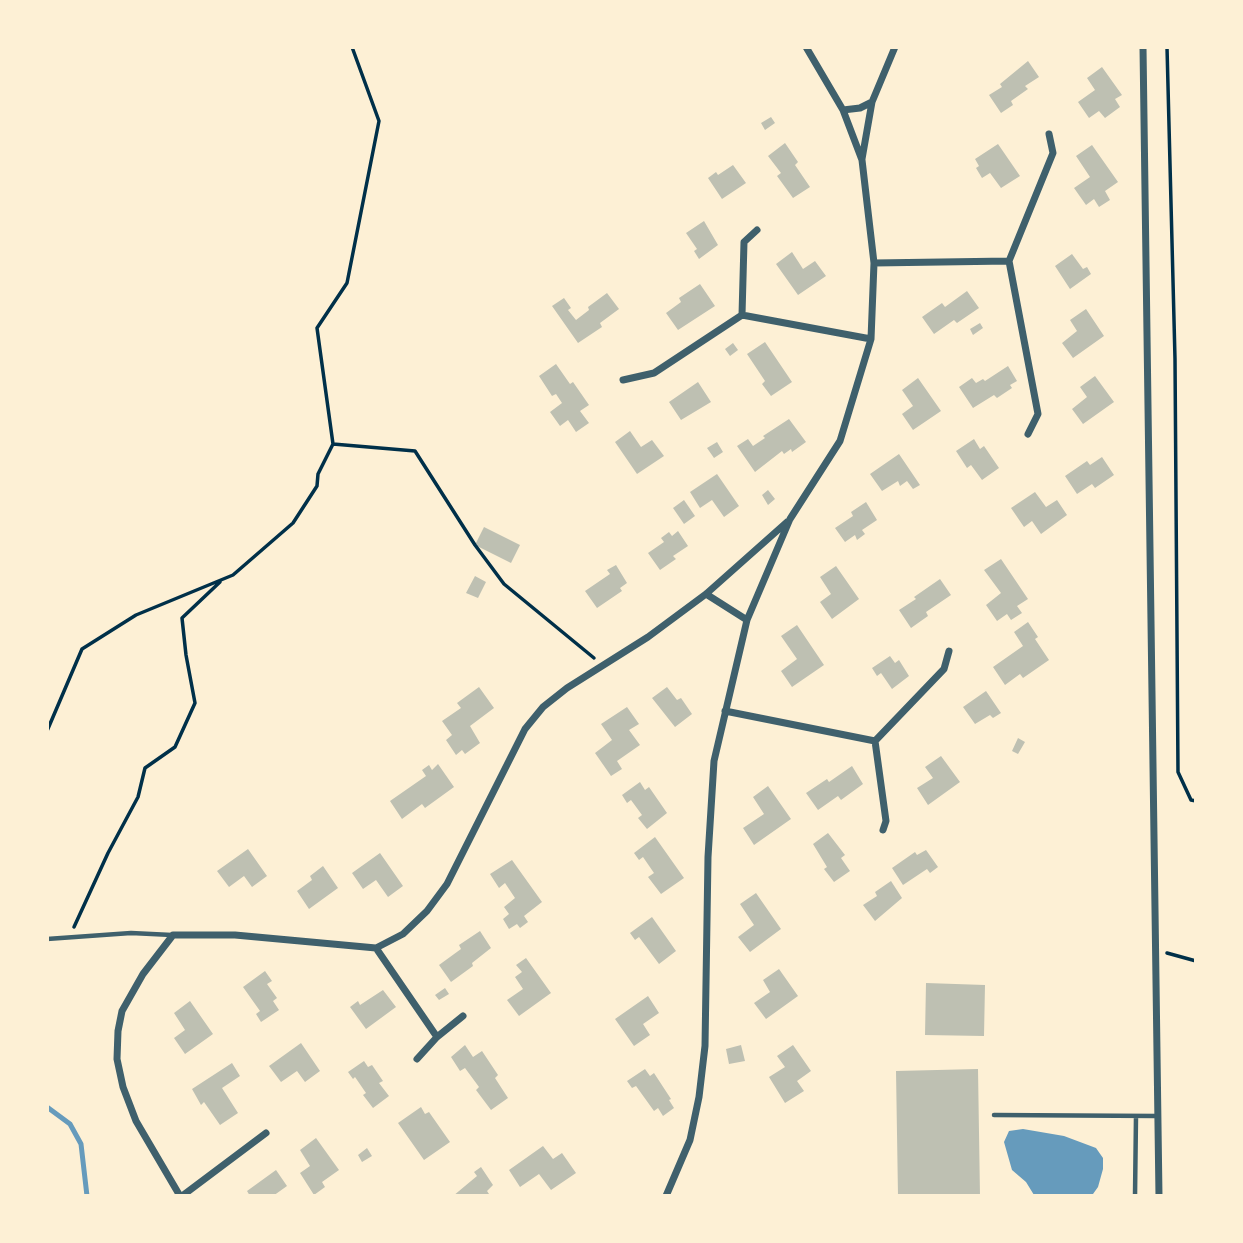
<!DOCTYPE html>
<html>
<head>
<meta charset="utf-8">
<style>
  body { margin:0 }
  #map { position:relative; width:1243px; height:1243px; overflow:hidden; background:#fdf0d5; font-family:Mulish,sans-serif }
  canvas { display:block }
  .frame { position:absolute; inset:0; border:49px solid #fdf0d5; pointer-events:none }
</style>
</head>
<body>
<div id="map">
<canvas width="1243" height="1243"></canvas>
<div class="frame"></div>
</div>
<script>
const ctx = document.querySelector('canvas').getContext('2d');
ctx.lineJoin = 'round';
function fill(path, color) {
  ctx.fillStyle = color;
  ctx.fill(path, 'evenodd');
}
function shape(rows) {
  const path = new Path2D();
  for (const r of rows) {
    path.moveTo(r[0], r[1]);
    for (let i = 2; i < r.length; i += 2) path.lineTo(r[i], r[i + 1]);
  }
  return path;
}
function stroke(path, color, width, dash) {
  ctx.strokeStyle = color;
  ctx.lineWidth = width;
  ctx.lineCap = dash ? 'butt' : 'round';
  ctx.setLineDash(dash || []);
  ctx.stroke(path);
}
fill(shape([
  [1023,1129,1064,1136,1096,1148,1103,1158,1103,1169,1098,1187,1093,1194,1034,1195,1026,1182,1012,1170,1004,1142,1009,1131]
]), '#669bbc');
stroke(shape([
  [47,1107,70,1124,81,1144,87,1196]
]), '#669bbc', 5);
fill(shape([
  [1028,61,1039,77,1025,86,1028,89,1011,101,1013,105,1001,113,989,95,1002,87,1000,84],
  [1102,67,1122,95,1115,99,1120,107,1105,118,1099,111,1089,118,1078,102,1095,90,1087,78],
  [771,117,775,123,765,130,761,123],
  [785,143,798,162,795,165,810,187,793,198,777,176,781,173,768,156],
  [998,144,1020,176,1001,188,990,173,982,178,976,168,979,166,975,159],
  [1092,145,1118,182,1105,191,1110,200,1099,207,1094,199,1086,205,1074,188,1090,177,1076,156],
  [733,165,746,183,722,199,708,178,716,172,718,175],
  [704,221,718,245,699,259,694,251,697,249,686,233],
  [792,252,803,269,815,261,826,276,798,295,776,264],
  [1072,254,1083,269,1087,267,1091,274,1070,289,1055,266],
  [700,284,715,306,678,330,666,313,681,302,679,298],
  [967,291,979,308,957,323,954,320,934,334,922,317,942,303,945,307],
  [607,293,619,309,600,323,602,327,578,343,552,306,564,298,571,308,568,310,576,320,589,310,588,307],
  [1086,309,1104,336,1073,358,1062,343,1077,331,1070,320],
  [980,323,983,328,973,335,970,329],
  [765,342,792,382,771,396,762,384,765,381,747,354],
  [733,343,738,350,730,356,725,349],
  [556,364,570,384,573,382,589,405,580,411,589,423,576,432,568,420,560,426,550,412,562,403,556,394,552,396,539,376],
  [1008,366,1017,381,1010,385,1012,388,997,398,994,395,973,408,959,387,972,378,976,383,983,379,985,381],
  [1095,376,1114,402,1083,424,1072,409,1087,397,1080,387],
  [918,378,941,411,913,430,902,414,913,406,902,390],
  [698,382,711,402,681,420,669,402],
  [789,419,806,442,792,452,791,449,784,454,782,451,755,472,737,446,748,439,753,446,765,438,763,436],
  [630,431,641,447,652,440,664,456,637,474,615,442],
  [974,439,980,449,984,446,999,468,982,480,971,465,967,468,956,451],
  [717,442,723,452,714,458,707,448],
  [899,454,920,485,913,489,907,481,900,486,898,481,882,491,870,474],
  [1102,457,1114,475,1095,488,1092,484,1077,494,1065,476,1087,461,1090,465],
  [717,474,739,506,724,517,712,500,700,508,690,492],
  [768,490,775,499,768,505,762,495],
  [1035,492,1046,507,1057,500,1067,515,1041,534,1032,521,1024,527,1011,508],
  [684,500,695,516,684,524,673,508],
  [866,502,877,520,862,530,865,534,857,540,855,535,845,542,835,528,853,516,851,512],
  [484,527,520,545,511,563,475,545],
  [678,531,688,546,673,556,676,559,660,570,648,553,664,542,661,538,669,532,672,536],
  [1001,559,1028,599,1017,606,1022,613,1011,620,1007,614,997,621,986,605,1001,593,984,570],
  [616,565,627,583,620,588,622,591,597,608,585,591,610,574,607,570],
  [836,566,859,599,832,619,820,602,831,594,820,577],
  [475,576,486,582,478,598,466,593],
  [940,579,951,595,926,612,928,616,911,628,899,610,916,599,914,597],
  [1028,622,1038,637,1035,639,1049,660,1023,678,1020,674,1005,685,993,667,1023,646,1014,632],
  [797,625,824,665,792,687,781,671,797,659,781,636],
  [890,656,895,663,899,660,909,676,892,689,881,673,877,676,872,668],
  [479,687,494,708,470,726,480,743,465,754,462,750,456,755,446,740,452,735,442,721,461,708,457,703],
  [667,687,677,700,681,698,692,714,675,727,652,698],
  [986,691,1001,713,993,718,990,715,975,724,963,707],
  [627,707,639,724,629,730,640,745,617,761,622,769,611,776,595,753,612,740,601,724],
  [1018,738,1025,742,1018,754,1012,751],
  [941,756,960,782,928,805,917,788,933,778,925,767],
  [438,764,454,787,425,808,422,804,402,819,390,801,426,776,422,770,429,765,432,770],
  [852,766,863,784,841,800,838,796,818,810,806,793,827,779,829,782],
  [640,782,645,790,649,787,667,813,647,829,638,818,642,815,631,800,627,803,622,795],
  [768,786,791,819,754,845,743,828,764,814,753,797],
  [828,833,845,855,841,858,850,871,834,882,824,869,827,867,813,844],
  [655,837,684,878,661,894,648,877,654,873,643,857,639,860,634,853],
  [248,849,267,876,252,887,244,876,229,887,217,871],
  [926,850,938,867,930,873,927,869,903,885,892,868,915,852,917,855],
  [380,853,403,886,388,897,376,880,363,889,352,873],
  [512,860,542,902,524,916,528,922,520,928,517,924,509,929,503,919,509,914,504,907,515,898,505,883,499,888,490,874],
  [323,866,338,888,309,909,297,891,312,880,310,876],
  [891,881,902,898,875,921,863,905,877,896,875,892],
  [756,893,781,929,750,952,738,937,754,925,740,904],
  [652,917,676,951,659,964,639,937,635,940,630,933],
  [480,931,491,948,472,963,473,966,451,982,439,965,461,949,459,945],
  [526,958,551,993,519,1016,507,1000,523,989,515,977,522,972,516,965],
  [779,969,798,996,766,1019,754,1003,770,992,763,980],
  [265,971,272,981,267,984,277,998,273,1001,279,1010,261,1022,256,1014,260,1011,243,987],
  [926,983,985,985,984,1036,925,1035],
  [445,988,449,994,439,1000,435,995],
  [383,990,396,1007,366,1029,350,1007,358,1001,360,1005],
  [648,996,659,1013,643,1024,650,1035,634,1046,615,1019],
  [190,1001,213,1034,185,1054,174,1038,185,1030,174,1013],
  [301,1043,320,1071,305,1082,297,1071,281,1082,269,1066],
  [465,1045,473,1057,482,1051,498,1075,495,1078,508,1098,491,1110,476,1090,479,1087,465,1068,460,1071,451,1057],
  [741,1045,745,1061,729,1064,726,1049],
  [793,1045,811,1071,797,1081,804,1091,785,1103,769,1077,785,1067,777,1056],
  [364,1061,368,1067,372,1065,383,1081,379,1083,389,1096,373,1108,363,1095,366,1093,355,1077,353,1079,348,1072],
  [232,1063,240,1076,222,1088,238,1113,220,1125,204,1102,201,1105,192,1089],
  [645,1069,650,1076,654,1073,671,1099,669,1100,674,1108,663,1116,658,1108,654,1111,636,1086,632,1088,627,1081],
  [978,1069,980,1196,898,1196,896,1071],
  [421,1107,425,1114,429,1112,450,1142,424,1160,398,1123],
  [316,1138,339,1170,322,1182,325,1187,314,1195,300,1173,310,1166,300,1150],
  [543,1146,553,1159,562,1153,576,1173,551,1190,539,1174,520,1187,509,1170],
  [367,1148,372,1156,362,1162,358,1155],
  [481,1167,493,1185,487,1191,489,1194,453,1196,477,1176,474,1172],
  [276,1170,287,1186,273,1196,250,1196,247,1191]
]), '#bec0b2');
stroke(shape([
  [1167,47,1175,359,1178,772,1191,800,1196,801],
  [333,444,415,451,475,545,504,584,594,658],
  [47,731,82,649,136,615,233,575,293,523,317,486,318,474,333,444,317,328,347,283,379,121,352,47],
  [74,927,108,853,138,797,145,768,175,747,195,703,186,655,182,618,220,582],
  [1167,953,1196,961]
]), '#003049', 3.5);
stroke(shape([
  [47,939,131,933,172,935],
  [994,1115,1157,1116],
  [1135,1196,1136,1116]
]), '#3f606c', 4.5);
stroke(shape([
  [806,47,843,110,860,108,872,102,895,47],
  [1143,47,1159,1196],
  [862,159,872,102],
  [1009,261,1053,153,1049,134],
  [874,263,1009,261,1038,414,1028,434],
  [742,315,744,242,757,230],
  [623,380,654,373,742,315,871,339],
  [706,594,747,620],
  [725,711,875,741,886,821,883,830],
  [875,741,944,669,949,651],
  [376,948,437,1037],
  [417,1059,437,1037,463,1016],
  [180,1196,136,1121,123,1087,117,1059,118,1031,122,1011,143,974,173,935,235,935,376,948,403,934,427,911,447,884,525,729,543,707,567,688,648,637,706,594,787,522],
  [182,1196,266,1133],
  [666,1196,690,1140,699,1097,705,1046,708,857,714,761,747,620,790,519,840,441,871,339,874,263,862,160,843,110]
]), '#3f606c', 7);
</script>
</body>
</html>
